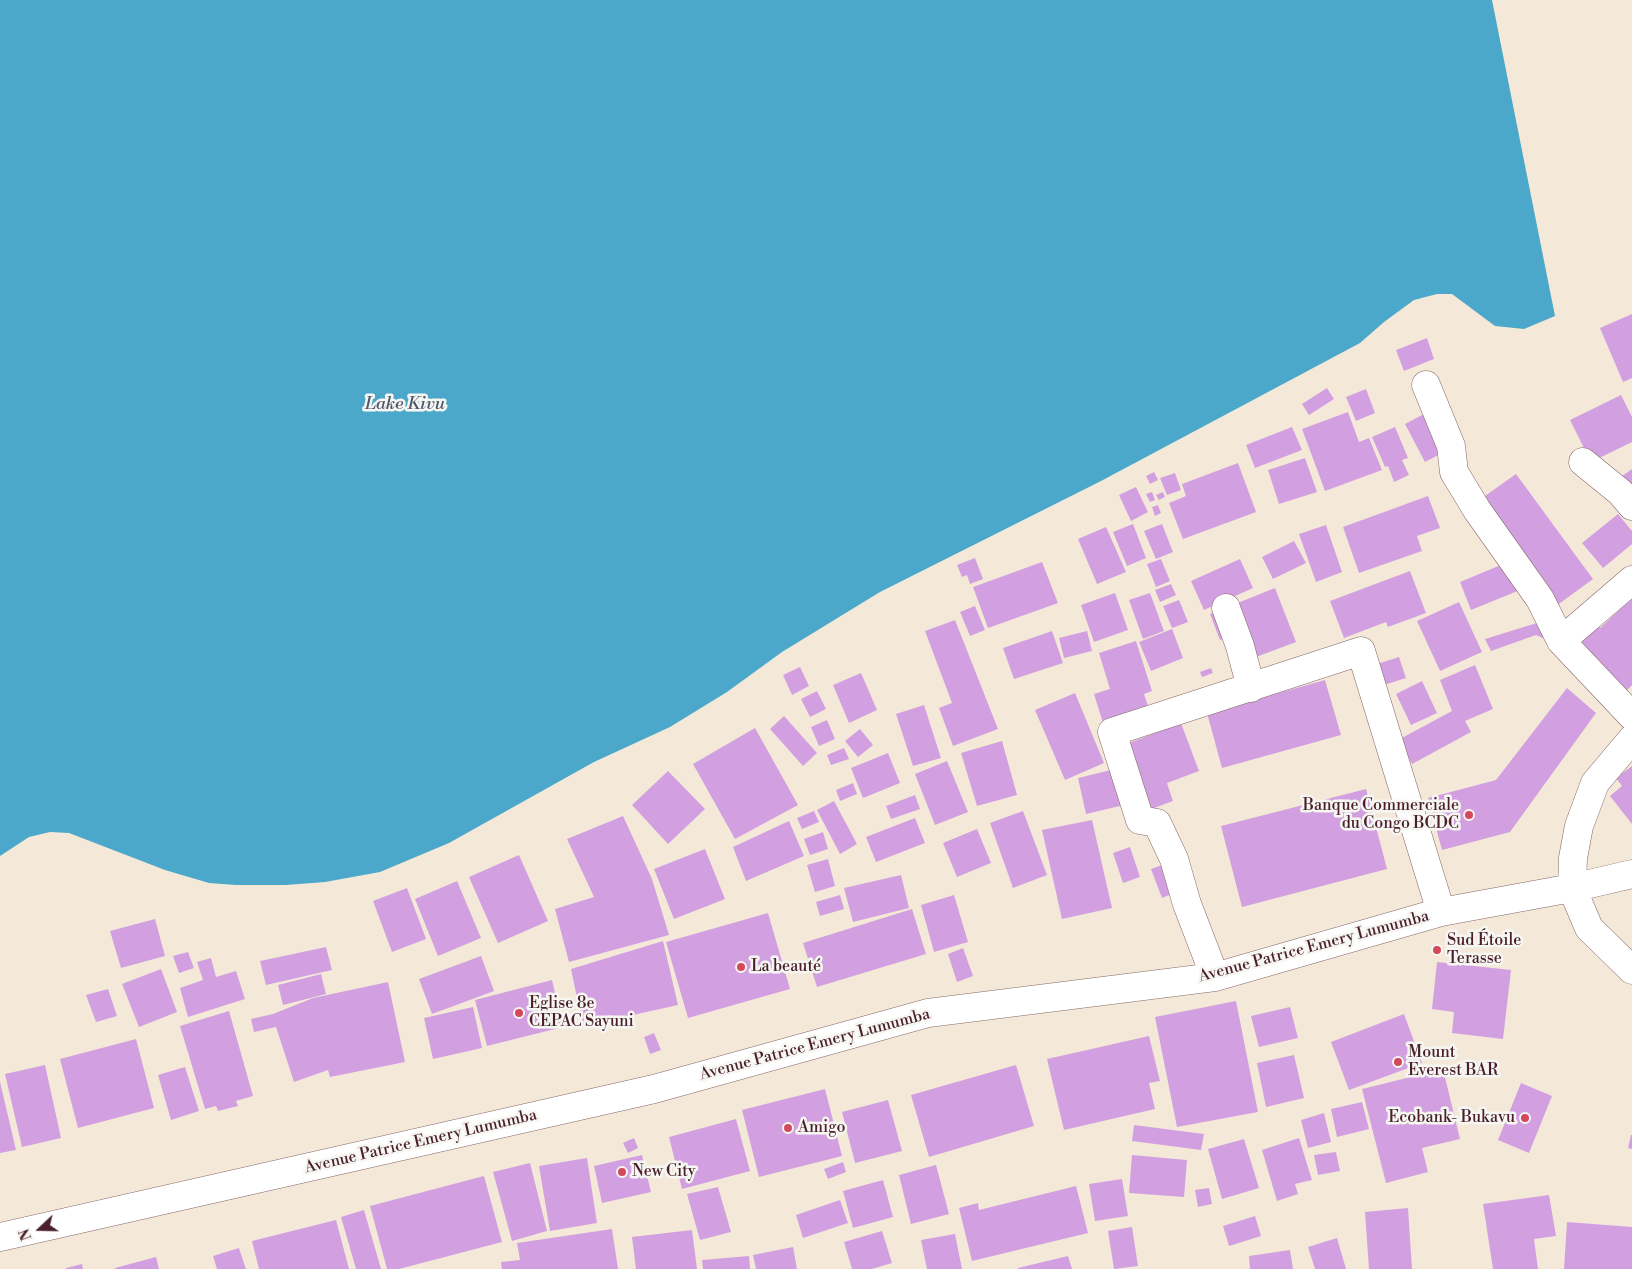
<!DOCTYPE html>
<html>
<head>
<meta charset="utf-8">
<style>
  body { margin:0 }
  #map { position:relative; width:1632px; height:1269px; overflow:hidden; background:#f4e9d8; font-family:"Libre Bodoni",serif }
  canvas { display:block }
  .north { position:absolute; left:15px; top:1204px; width:50px; height:50px; -webkit-text-stroke:4px #f6f6f2; paint-order:stroke; rotate:249deg; font-size:14px; font-weight:700; line-height:20px; text-align:center; color:#4a1f2b }
  .north::after { content:''; display:block; margin:auto; width:18px; height:22px; background:#4a1f2b; clip-path:polygon(50% 0,100% 100%,50% 72%,0 100%) }
</style>
</head>
<body>
<div id="map">
<canvas width="1632" height="1269"></canvas>
<div class="north">N</div>
</div>
<script>
const ctx = document.querySelector('canvas').getContext('2d');
ctx.lineJoin = 'round';
function fill(path, color) {
  ctx.fillStyle = color;
  ctx.fill(path, 'evenodd');
}
function shape(rows) {
  const path = new Path2D();
  for (const r of rows) {
    path.moveTo(r[0], r[1]);
    for (let i = 2; i < r.length; i += 2) path.lineTo(r[i], r[i + 1]);
  }
  return path;
}
function stroke(path, color, width, dash) {
  ctx.strokeStyle = color;
  ctx.lineWidth = width;
  ctx.lineCap = dash ? 'butt' : 'round';
  ctx.setLineDash(dash || []);
  ctx.stroke(path);
}
function label(font, color, halo, rows, align = 'center') {
  ctx.font = font + ' "Libre Bodoni",serif';
  ctx.lineWidth = 5;
  ctx.setLineDash([]);
  ctx.textBaseline = 'middle';
  ctx.strokeStyle = halo;
  ctx.fillStyle = color;
  for (const [text, x, y, turn = 0] of rows) {
    ctx.save();
    ctx.translate(x, y);
    ctx.rotate((+turn || 0) * Math.PI / 180);
    ctx.textAlign = isNaN(turn) ? turn : align;
    if (halo) ctx.strokeText(text, 0, 0);
    ctx.fillText(text, 0, 0);
    ctx.restore();
  }
}
fill(shape([
  [0,0,1492,0,1555,316,1524,329,1495,326,1452,294,1437,294,1414,300,1384,322,1360,343,1101,481,880,592,782,652,727,692,670,727,594,762,449,843,380,872,325,882,286,885,236,885,209,883,165,870,69,833,50,832,29,837,0,856]
]), '#4ca8ca');
fill(shape([
  [1632,314,1632,378,1623,382,1600,328],
  [1427,338,1434,359,1404,371,1396,350],
  [1327,388,1334,399,1309,415,1302,404],
  [1366,389,1375,413,1356,421,1346,397],
  [1621,395,1632,417,1632,442,1591,462,1570,420],
  [1348,412,1359,442,1369,438,1382,470,1325,491,1302,429],
  [1424,414,1444,452,1425,462,1405,424],
  [1292,427,1302,450,1255,468,1246,445],
  [1395,427,1408,458,1402,460,1409,475,1394,482,1388,466,1385,467,1372,437],
  [1305,458,1317,492,1279,504,1268,470],
  [1238,463,1256,512,1183,539,1169,503,1186,496,1182,484],
  [1632,469,1632,497,1618,479],
  [1154,472,1158,480,1150,484,1146,476],
  [1175,473,1181,490,1167,495,1160,478],
  [1516,474,1593,579,1552,609,1475,503],
  [1136,487,1148,512,1131,521,1119,495],
  [1152,492,1155,500,1150,502,1146,494],
  [1163,492,1165,497,1159,500,1156,495],
  [1428,496,1440,528,1417,536,1422,551,1359,573,1343,527],
  [1158,505,1161,513,1155,516,1152,507],
  [1618,514,1632,531,1632,544,1603,568,1582,543],
  [1133,524,1146,558,1127,566,1113,532],
  [1162,524,1173,552,1156,559,1144,531],
  [1326,525,1342,572,1316,582,1299,534],
  [1106,527,1126,572,1097,584,1078,539],
  [1294,541,1306,563,1273,579,1262,557],
  [975,558,983,579,970,584,967,575,962,577,957,565],
  [1161,559,1170,581,1156,587,1147,564],
  [1240,559,1253,588,1204,610,1191,581],
  [1042,562,1058,603,988,628,973,587],
  [1508,562,1520,590,1471,610,1460,582],
  [1410,571,1426,613,1388,627,1386,622,1344,638,1330,601],
  [1171,584,1176,595,1160,602,1155,590],
  [1275,588,1296,642,1256,657,1235,604],
  [1115,593,1128,630,1094,642,1081,605],
  [1150,593,1164,631,1143,639,1129,600],
  [1632,598,1632,685,1621,696,1570,642,1593,620,1600,628],
  [1179,600,1188,622,1172,628,1163,606],
  [1459,602,1482,652,1440,671,1417,621],
  [975,606,985,630,970,636,960,612],
  [1225,608,1235,635,1220,640,1210,614],
  [955,620,998,729,953,746,939,708,952,703,925,631],
  [1540,622,1552,642,1536,635,1491,651,1485,639],
  [1172,629,1183,658,1151,671,1139,642],
  [1052,631,1063,663,1014,679,1003,648],
  [1087,631,1092,651,1064,658,1059,638],
  [1136,641,1152,691,1144,694,1149,709,1103,723,1094,694,1110,689,1099,653],
  [1399,657,1406,678,1384,685,1377,664],
  [1475,665,1493,709,1465,721,1471,732,1412,764,1398,740,1452,711,1440,680],
  [800,667,809,686,792,695,783,675],
  [1211,668,1213,673,1202,677,1200,672],
  [861,673,877,710,849,723,833,685],
  [1325,680,1341,735,1222,768,1207,713],
  [1422,681,1437,713,1411,725,1396,694],
  [1567,688,1596,713,1510,832,1442,850,1428,798,1496,780],
  [817,691,826,709,810,717,801,699],
  [1075,693,1104,763,1065,780,1035,710],
  [924,705,941,758,913,766,896,714],
  [784,716,817,753,803,766,770,729],
  [827,720,835,739,819,746,811,727],
  [1181,723,1199,771,1167,783,1173,801,1146,811,1121,746],
  [755,728,798,805,735,839,693,764],
  [860,729,873,745,858,757,845,741],
  [1002,741,1017,795,977,806,961,753],
  [844,748,849,759,831,765,827,755],
  [888,753,900,783,863,798,851,768],
  [947,761,968,812,935,825,915,774],
  [1632,766,1632,824,1610,796,1622,786,1616,778],
  [1115,769,1124,805,1086,814,1078,778],
  [668,771,705,809,668,844,632,805],
  [853,783,857,794,840,801,836,790],
  [1366,789,1387,869,1242,907,1221,826],
  [915,795,920,809,891,819,886,806],
  [834,801,857,844,840,854,817,810],
  [814,811,819,822,802,829,797,818],
  [1023,811,1047,875,1013,888,990,823],
  [623,816,652,879,669,935,569,962,555,909,594,897,567,839],
  [915,818,925,843,876,862,866,837],
  [1092,820,1112,908,1062,919,1042,830],
  [789,821,804,856,746,881,733,847],
  [977,829,991,863,957,877,943,843],
  [823,832,828,849,810,855,804,839],
  [1130,847,1140,877,1123,883,1113,853],
  [705,849,725,899,674,919,654,869],
  [519,855,548,921,498,943,469,877],
  [828,859,835,886,815,892,807,865],
  [1168,863,1179,891,1162,898,1151,869],
  [901,875,909,908,853,922,844,888],
  [457,881,481,938,438,956,415,899],
  [407,888,426,939,392,952,373,901],
  [840,895,844,909,820,916,816,902],
  [954,895,968,942,934,952,921,905],
  [912,909,926,954,817,987,803,943],
  [768,913,790,989,688,1018,666,942],
  [155,919,165,956,121,968,110,931],
  [663,941,678,1005,583,1026,571,969],
  [326,947,332,970,266,985,260,961],
  [963,948,973,976,957,982,948,954],
  [188,952,194,968,179,973,173,956],
  [481,956,494,991,432,1014,419,979],
  [211,958,216,977,236,971,245,999,188,1017,180,988,203,980,197,962],
  [1437,962,1511,970,1503,1039,1452,1033,1454,1012,1432,1009],
  [161,969,177,1012,139,1027,122,984],
  [321,974,326,994,283,1005,278,985],
  [552,980,563,1027,487,1046,475,1000],
  [388,982,405,1062,330,1077,328,1070,294,1082,276,1027,254,1032,251,1019,273,1014,313,998],
  [108,989,117,1016,96,1022,86,995],
  [1236,1001,1258,1112,1177,1127,1155,1017],
  [473,1007,482,1048,433,1059,424,1018],
  [1290,1007,1298,1038,1259,1047,1251,1016],
  [229,1011,253,1096,236,1101,238,1106,218,1111,216,1106,205,1109,180,1026],
  [1404,1014,1422,1063,1349,1090,1331,1042],
  [654,1033,661,1050,650,1054,644,1037],
  [1149,1036,1160,1081,1149,1083,1155,1109,1064,1130,1047,1059],
  [136,1039,154,1108,78,1128,60,1059],
  [1294,1055,1304,1098,1266,1107,1257,1063],
  [45,1065,61,1138,22,1147,5,1074],
  [1016,1065,1034,1126,929,1157,911,1095],
  [185,1067,199,1111,171,1120,158,1075],
  [1443,1069,1460,1139,1422,1148,1428,1172,1386,1183,1362,1089],
  [0,1082,16,1150,0,1153],
  [1521,1083,1552,1096,1529,1153,1498,1140],
  [825,1089,842,1156,759,1177,742,1110],
  [888,1100,902,1151,855,1163,842,1112],
  [1362,1102,1369,1129,1337,1137,1331,1109],
  [1324,1113,1331,1142,1308,1148,1301,1120],
  [736,1119,750,1171,682,1189,669,1137],
  [1134,1125,1204,1134,1201,1150,1132,1141],
  [1631,1135,1632,1135,1632,1149,1628,1148],
  [634,1138,638,1148,628,1153,623,1143],
  [1299,1138,1312,1180,1295,1184,1298,1194,1277,1201,1262,1150],
  [1244,1139,1259,1188,1222,1199,1208,1149],
  [1336,1152,1340,1171,1318,1175,1314,1155],
  [642,1155,651,1192,602,1203,594,1166],
  [1132,1155,1187,1160,1184,1197,1129,1193],
  [587,1158,597,1223,550,1231,539,1166],
  [843,1162,846,1172,828,1179,824,1169],
  [530,1163,547,1231,512,1241,493,1172],
  [936,1165,949,1214,911,1224,899,1175],
  [484,1176,502,1242,399,1269,387,1269,370,1206],
  [1122,1179,1128,1216,1095,1221,1089,1184],
  [883,1180,893,1217,853,1228,843,1191],
  [1076,1186,1088,1233,972,1261,959,1208,978,1203,979,1210],
  [718,1187,731,1232,700,1240,687,1194],
  [1209,1188,1212,1204,1198,1207,1195,1190],
  [1549,1195,1556,1236,1534,1239,1538,1269,1493,1269,1483,1204],
  [840,1200,848,1223,803,1238,796,1215],
  [1408,1208,1412,1269,1369,1269,1365,1212],
  [364,1210,381,1269,356,1269,341,1217],
  [1255,1216,1261,1236,1229,1246,1223,1226],
  [336,1220,349,1269,259,1269,252,1241],
  [1567,1222,1632,1227,1632,1269,1564,1269],
  [1132,1227,1138,1266,1114,1269,1108,1231],
  [612,1229,618,1269,502,1269,501,1262,520,1260,517,1243],
  [692,1230,697,1269,636,1269,632,1237],
  [882,1231,892,1263,872,1269,852,1269,844,1242],
  [955,1234,962,1269,927,1269,921,1240],
  [1337,1238,1346,1269,1315,1269,1308,1247],
  [793,1247,797,1269,756,1269,753,1255],
  [239,1248,246,1269,217,1269,213,1256],
  [1290,1250,1293,1269,1250,1269,1249,1256],
  [749,1256,750,1269,703,1269,702,1260],
  [1068,1256,1072,1269,1018,1269,1018,1268],
  [156,1257,159,1269,115,1269,115,1268],
  [82,1264,83,1269,66,1269,66,1268]
]), '#d2a0e1');
const minor = shape([
  [1426,385,1451,446,1454,472,1477,510,1540,599,1561,641,1632,716],
  [1583,462,1620,492,1632,506],
  [1226,608,1240,646,1251,688],
  [1561,641,1632,580],
  [1215,977,1187,904,1174,859,1157,823,1140,820,1112,732,1361,651,1441,912],
  [0,1237,654,1089,928,1013,1215,977,1441,912,1572,888,1573,858,1579,826,1595,783,1632,739]
]);
const major = shape([
  [1632,874,1572,888,1589,928,1632,970]
]);
stroke(minor, '#866668', 29);
stroke(major, '#866668', 29);
stroke(minor, '#fff', 28);
stroke(major, '#fff', 28);
for (const [x, y, r, color] of [
  [1469,815,5,"#d1495b"],
  [1437,950,5,"#d1495b"],
  [741,967,5,"#d1495b"],
  [519,1013,5,"#d1495b"],
  [1398,1062,5,"#d1495b"],
  [1525,1118,5,"#d1495b"],
  [788,1128,5,"#d1495b"],
  [622,1172,5,"#d1495b"]
]) {
  const dot = new Path2D();
  dot.arc(x, y, r, 0, 2 * Math.PI);
  ctx.fillStyle = color;
  ctx.fill(dot);
  stroke(dot, '#f6f6f2', 2);
}
label('16px', '#4a1f2b', '#f6f6f2', [
  ["Banque Commerciale",1459,806,"right"],
  ["du Congo BCDC",1459,824,"right"],
  ["Sud Étoile",1447,941],
  ["Terasse",1447,959],
  ["La beauté",751,967],
  ["Eglise 8e",529,1004],
  ["CEPAC Sayuni",529,1022],
  ["Mount",1408,1053],
  ["Everest BAR",1408,1071],
  ["Ecobank- Bukavu",1515,1118,"right"],
  ["Amigo",798,1128],
  ["New City",632,1172]
], 'left');
label('16px', '#4a1f2b', '#f6f6f2', [
  ["Avenue Patrice Emery Lumumba",1314,947,-15],
  ["Avenue Patrice Emery Lumumba",815,1045,-15],
  ["Avenue Patrice Emery Lumumba",421,1142,-13]
]);
label('italic 18px', '#4b566b', '#f6f6f2', [
  ["Lake Kivu",405,405]
]);
</script>
</body>
</html>
